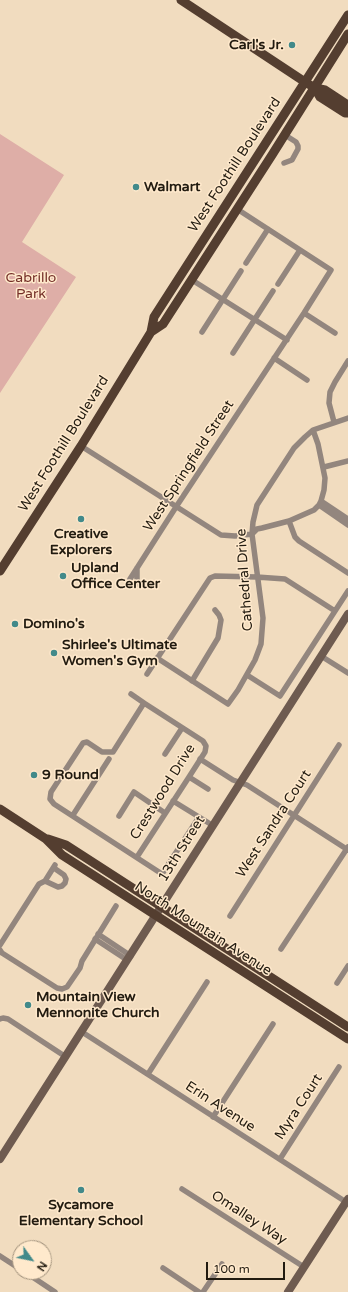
<!DOCTYPE html>
<html>
<head>
<meta charset="utf-8">
<style>
  body { margin:0 }
  #map { position:relative; width:348px; height:1292px; overflow:hidden; background:#f1dcbf; font-family:"Varela Round",sans-serif }
  canvas { display:block }
  .north { position:absolute; left:12px; top:1240px; width:40px; height:40px; box-sizing:border-box; background:#ffe9cc; border:1px solid #a79781; border-radius:50%; rotate:123deg; font-size:11px; font-weight:700; line-height:16px; text-align:center; color:#221b10 }
  .north::after { content:''; display:block; margin:auto; width:14px; height:18px; background:#428a8a; clip-path:polygon(50% 0,100% 100%,50% 72%,0 100%) }
  .scale { position:absolute; left:206px; top:1262px; width:79px; height:18px; box-sizing:border-box; border:2px solid #221b10; border-top:0; padding-left:5px; font-size:12px; line-height:14px; white-space:nowrap; color:#221b10; -webkit-text-stroke:3px #ffe9cc; paint-order:stroke }
</style>
</head>
<body>
<div id="map">
<canvas width="348" height="1292"></canvas>
<div class="north">N</div>
<div class="scale">100 m</div>
</div>
<script>
const ctx = document.querySelector('canvas').getContext('2d');
ctx.lineJoin = 'round';
function fill(path, color) {
  ctx.fillStyle = color;
  ctx.fill(path, 'evenodd');
}
function shape(rows) {
  const path = new Path2D();
  for (const r of rows) {
    path.moveTo(r[0], r[1]);
    for (let i = 2; i < r.length; i += 2) path.lineTo(r[i], r[i + 1]);
  }
  return path;
}
function stroke(path, color, width, dash) {
  ctx.strokeStyle = color;
  ctx.lineWidth = width;
  ctx.lineCap = dash ? 'butt' : 'round';
  ctx.setLineDash(dash || []);
  ctx.stroke(path);
}
function label(font, color, halo, rows, align = 'center') {
  ctx.font = font + ' "Varela Round",sans-serif';
  ctx.lineWidth = 3;
  ctx.setLineDash([]);
  ctx.textBaseline = 'middle';
  ctx.strokeStyle = halo;
  ctx.fillStyle = color;
  for (const [text, x, y, turn = 0] of rows) {
    ctx.save();
    ctx.translate(x, y);
    ctx.rotate((+turn || 0) * Math.PI / 180);
    ctx.textAlign = isNaN(turn) ? turn : align;
    if (halo) ctx.strokeText(text, 0, 0);
    ctx.fillText(text, 0, 0);
    ctx.restore();
  }
}
fill(shape([
  [0,134,64,175,22,242,76,277,0,393]
]), '#deaea7');
stroke(shape([
  [284,163,292,160,298,149,298,146,296,142,285,135],
  [246,263,268,229],
  [192,280,287,340],
  [278,284,300,250],
  [304,313,335,333],
  [202,332,241,271],
  [233,353,273,291],
  [274,358,307,380],
  [334,422,329,403,330,392,335,382,348,361],
  [81,446,221,535,235,536,252,534,257,529,262,528,289,521,314,510,319,505,321,501,324,490,325,478,318,444,313,430],
  [324,467,348,461],
  [321,501,348,519],
  [319,505,348,525],
  [289,521,295,537,299,541,348,573],
  [137,568,137,584],
  [130,579,176,507,304,313,331,270,237,209],
  [321,656,348,673],
  [157,658,228,704,238,690,255,660,261,644,263,618,252,534,253,522,257,505,294,448,305,437,313,430,348,418],
  [147,674,210,578,215,576,257,577,285,579,335,611],
  [247,675,280,696,348,591],
  [192,681,218,638,221,620,219,615,215,610],
  [131,694,144,703],
  [165,754,182,728],
  [200,759,233,780,247,785,348,850],
  [189,777,208,789],
  [173,801,212,825],
  [73,815,109,759],
  [119,816,134,792,165,813],
  [137,857,189,777,205,752,206,746,203,741,144,703,113,752,102,752,87,742,83,743,51,792,50,799,54,804,162,874,199,817],
  [45,881,58,887,62,886,65,883,66,879,64,875,54,868],
  [230,916,339,745],
  [98,934,131,956],
  [95,939,127,960],
  [0,945,39,884,45,881,55,865],
  [281,949,348,847],
  [0,950,2,953,57,988,62,989,67,987,80,968,82,961,116,906],
  [337,983,348,966],
  [0,1019,3,1018,8,1019,66,1057],
  [82,1032,346,1202],
  [148,1074,207,982],
  [213,1117,273,1024],
  [280,1159,339,1067],
  [182,1189,304,1267],
  [0,1256,20,1269],
  [163,1268,199,1292],
  [25,1272,55,1292],
  [203,1292,222,1264]
]), '#93867e', 5.5);
stroke(shape([
  [0,1159,348,614],
  [288,1292,348,1199]
]), '#6e5b50', 8);
stroke(shape([
  [181,0,305,82,315,88,325,90,348,105],
  [315,88,320,97,345,113,348,113],
  [151,332,154,317,348,15],
  [0,571,81,446,151,332,163,324,272,155,348,34],
  [0,809,46,839,62,855,348,1039],
  [48,839,66,845,348,1027]
]), '#543e30', 9);
for (const [x, y, r, color] of [
  [292,45,4,"#428a8a"],
  [136,187,4,"#428a8a"],
  [81,519,4,"#428a8a"],
  [63,576,4,"#428a8a"],
  [15,624,4,"#428a8a"],
  [54,653,4,"#428a8a"],
  [34,775,4,"#428a8a"],
  [28,1005,4,"#428a8a"],
  [81,1190,4,"#428a8a"]
]) {
  const dot = new Path2D();
  dot.arc(x, y, r, 0, 2 * Math.PI);
  ctx.fillStyle = color;
  ctx.fill(dot);
  stroke(dot, '#ffe9cc', 1.5);
}
label('bold 14px', '#221b10', '#ffe9cc', [
  ["Carl's Jr.",284,45,"right"],
  ["Walmart",144,187],
  ["Creative",81,534,"center"],
  ["Explorers",81,550,"center"],
  ["Upland",71,568],
  ["Office Center",71,584],
  ["Domino's",23,624],
  ["Shirlee's Ultimate",62,645],
  ["Women's Gym",62,661],
  ["9 Round",42,775],
  ["Mountain View",36,997],
  ["Mennonite Church",36,1013],
  ["Sycamore",81,1205,"center"],
  ["Elementary School",81,1221,"center"]
], 'left');
label('14px', '#221b10', '#ffe9cc', [
  ["West Foothill Boulevard",235,165,-57],
  ["West Foothill Boulevard",64,444,-58],
  ["West Springfield Street",189,466,-57],
  ["Cathedral Drive",245,580,-94],
  ["Crestwood Drive",163,792,-58],
  ["West Sandra Court",274,824,-57],
  ["13th Street",182,849,-58],
  ["North Mountain Avenue",203,929,33],
  ["Erin Avenue",220,1107,33],
  ["Myra Court",299,1107,-57],
  ["Omalley Way",249,1218,33]
]);
label('14px', '#742e27', '#ffe9cc', [
  ["Cabrillo",31,278],
  ["Park",31,294]
]);
</script>
</body>
</html>
